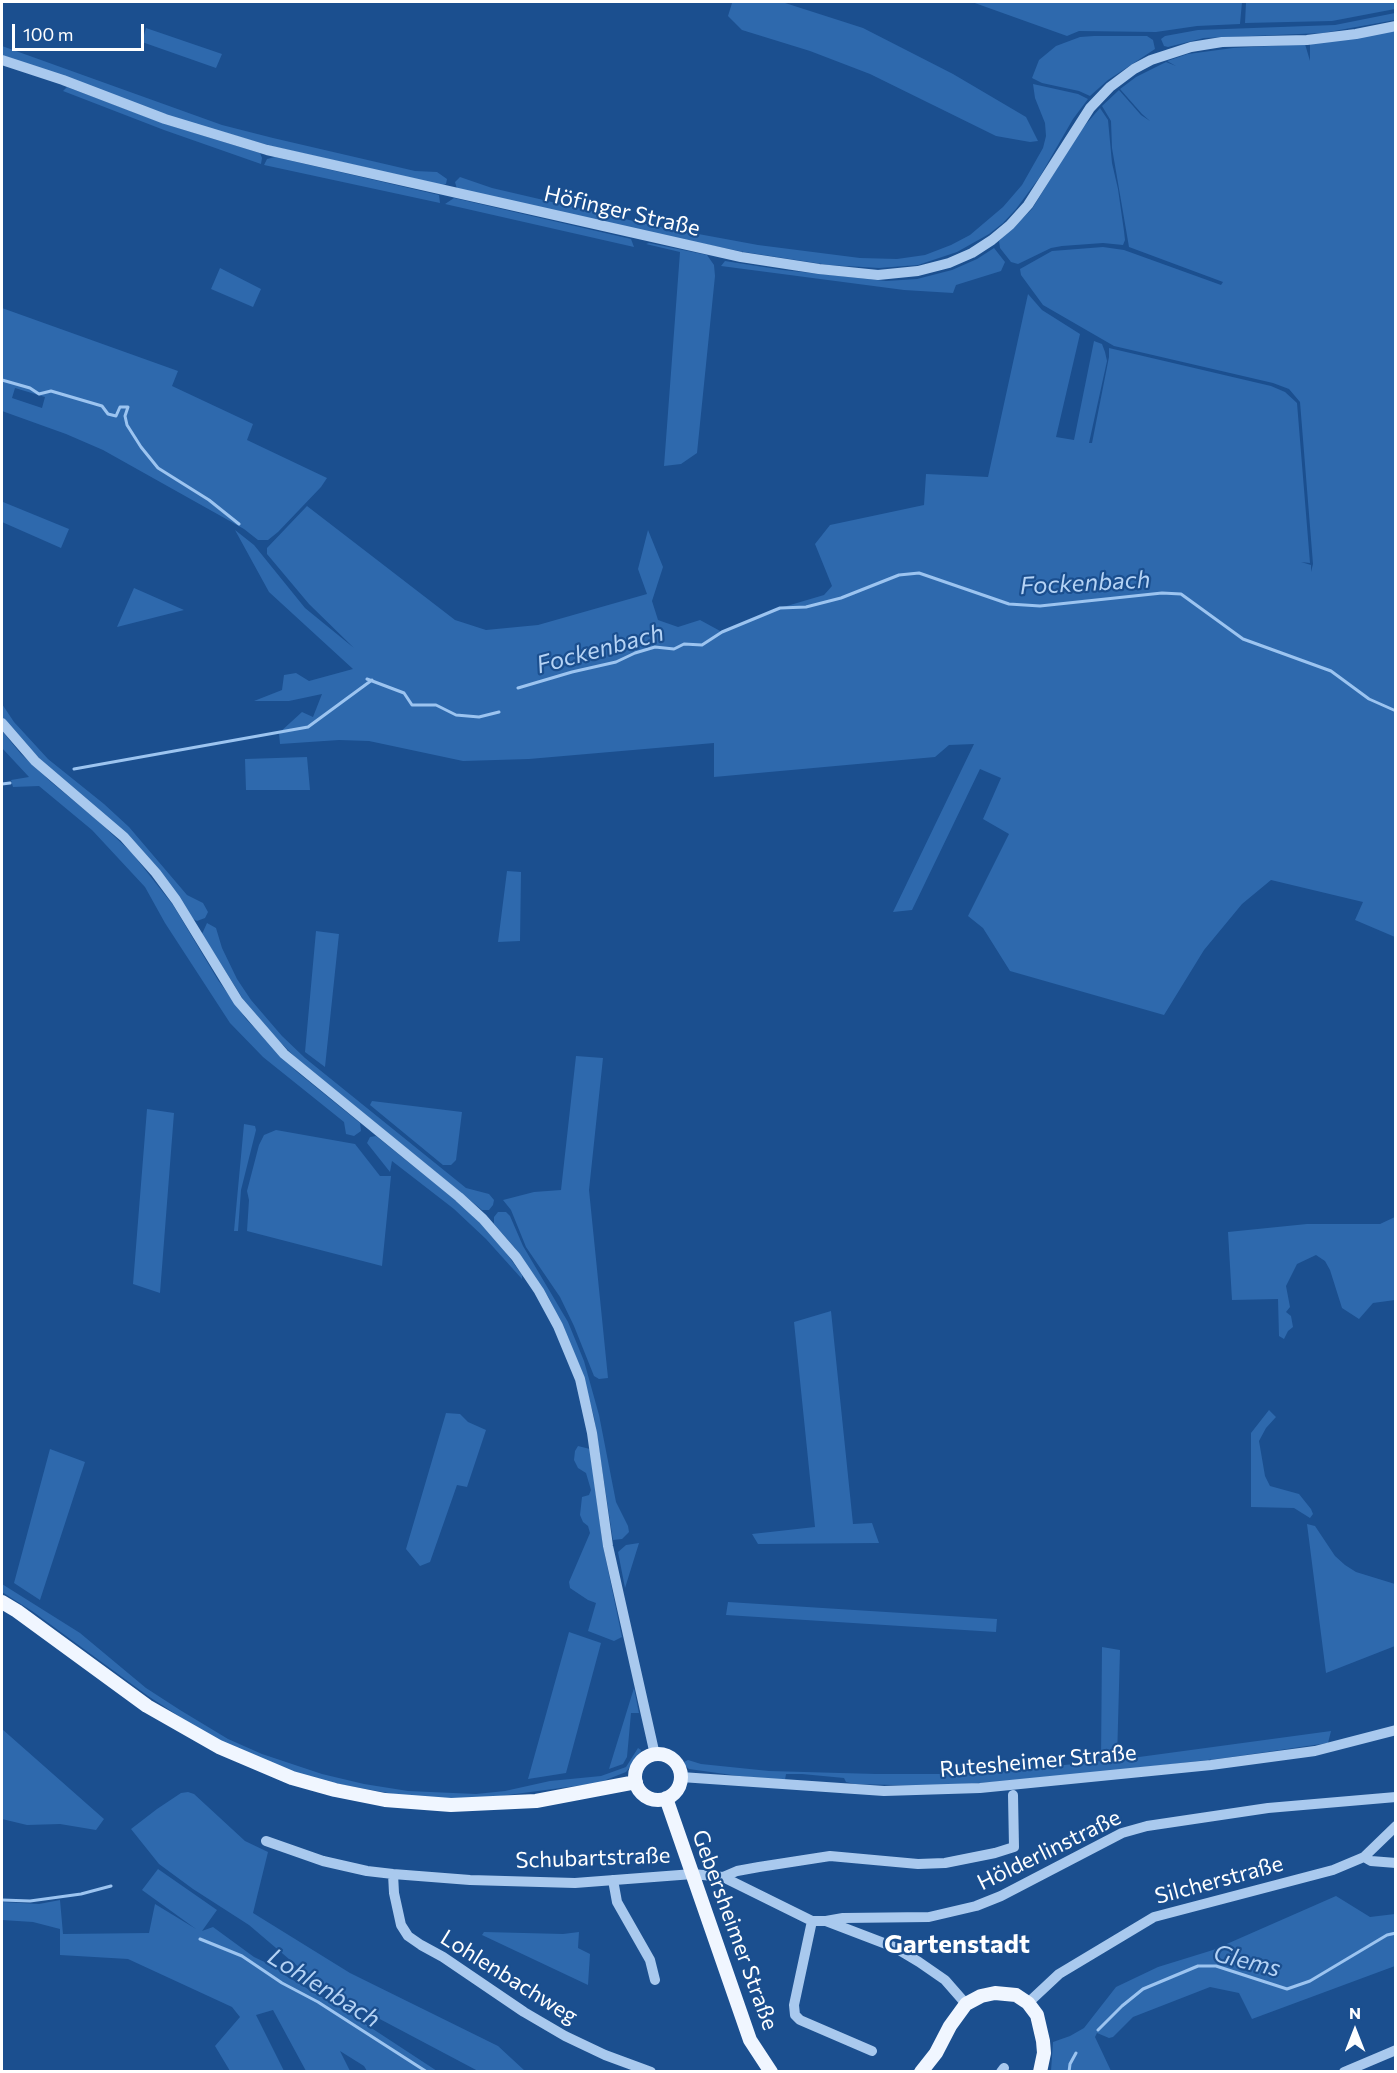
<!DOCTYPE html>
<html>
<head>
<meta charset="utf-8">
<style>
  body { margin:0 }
  #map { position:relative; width:1397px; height:2073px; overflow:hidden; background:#1b4f8f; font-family:Commissioner,sans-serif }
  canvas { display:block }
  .frame { position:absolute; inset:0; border:3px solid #fff; pointer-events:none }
  .north { position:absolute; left:1325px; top:2001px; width:60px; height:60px; -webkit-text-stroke:4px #1b4f8f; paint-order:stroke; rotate:0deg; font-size:16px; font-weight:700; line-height:24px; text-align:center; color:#fff }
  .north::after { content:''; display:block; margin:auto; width:21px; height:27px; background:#fff; clip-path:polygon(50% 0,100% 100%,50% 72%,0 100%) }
  .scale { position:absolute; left:12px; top:24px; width:132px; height:27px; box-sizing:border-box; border:3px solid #fff; border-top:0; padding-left:8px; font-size:18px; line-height:21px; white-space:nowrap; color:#fff; -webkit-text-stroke:4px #1b4f8f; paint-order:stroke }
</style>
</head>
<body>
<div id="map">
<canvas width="1397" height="2073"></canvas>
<div class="frame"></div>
<div class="north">N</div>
<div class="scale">100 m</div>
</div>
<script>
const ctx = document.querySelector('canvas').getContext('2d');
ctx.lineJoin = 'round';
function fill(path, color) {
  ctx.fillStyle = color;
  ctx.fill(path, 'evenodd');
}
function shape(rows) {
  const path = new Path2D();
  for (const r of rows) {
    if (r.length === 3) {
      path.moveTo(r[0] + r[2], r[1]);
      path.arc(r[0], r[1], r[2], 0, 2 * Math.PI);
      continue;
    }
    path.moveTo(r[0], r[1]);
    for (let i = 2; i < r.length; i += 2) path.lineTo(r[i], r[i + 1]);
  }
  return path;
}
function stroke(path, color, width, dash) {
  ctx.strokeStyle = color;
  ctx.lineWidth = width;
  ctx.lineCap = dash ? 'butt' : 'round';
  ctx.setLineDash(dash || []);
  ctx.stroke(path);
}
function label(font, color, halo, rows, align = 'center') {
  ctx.font = font + ' Commissioner,sans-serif';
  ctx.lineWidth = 4.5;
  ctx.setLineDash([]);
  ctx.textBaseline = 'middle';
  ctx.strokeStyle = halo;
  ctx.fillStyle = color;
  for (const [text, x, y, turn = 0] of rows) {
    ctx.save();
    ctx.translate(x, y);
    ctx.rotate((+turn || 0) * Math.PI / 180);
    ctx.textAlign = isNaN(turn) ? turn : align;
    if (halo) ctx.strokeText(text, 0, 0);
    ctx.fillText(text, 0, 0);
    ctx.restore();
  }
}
fill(shape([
  [735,2,782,2,863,28,953,74,1026,117,1038,141,1030,142,996,136,870,74,810,51,742,30,728,16,732,3],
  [972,2,1242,2,1240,24,1197,26,1156,32,1079,31,1067,36],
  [1246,2,1395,2,1395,9,1332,21,1245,23],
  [1395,13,1395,20,1323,33,1204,38,1168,47,1164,46,1161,39,1165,36,1198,30,1335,25],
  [146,28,222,54,216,68,142,42],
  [1395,31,1395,937,1355,920,1363,902,1271,880,1242,904,1204,950,1164,1015,1010,971,983,928,968,916,1009,834,983,819,1001,778,980,769,912,910,893,912,974,744,949,745,935,757,714,777,714,743,529,759,463,761,369,741,339,740,280,744,279,733,302,712,313,717,322,694,289,701,254,701,282,690,284,675,296,673,309,681,353,669,269,592,235,530,254,545,305,608,354,648,309,604,267,554,267,548,307,506,455,620,486,630,538,625,647,594,638,569,648,530,663,567,652,601,658,620,678,627,700,620,722,632,780,608,824,595,832,586,815,544,830,525,924,505,926,474,988,477,1028,294,1042,310,1080,334,1056,437,1074,440,1094,341,1102,344,1105,352,1107,361,1089,443,1092,443,1109,357,1109,348,1271,386,1285,392,1297,403,1310,563,1301,562,1311,565,1311,572,1313,564,1300,402,1289,389,1273,383,1114,346,1043,305,1021,275,1020,269,1052,251,1103,247,1124,250,1221,285,1223,282,1129,247,1112,148,1111,121,1102,106,1119,90,1141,115,1150,121,1142,114,1120,89,1136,77,1166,62,1176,66,1167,61,1188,54,1233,48,1305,44,1310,61,1310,44],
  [1094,36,1147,36,1153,40,1155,49,1108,80,1090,96,1079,91,1042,83,1032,78,1039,60,1056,46,1080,37],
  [2,46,222,125,273,138,415,171,437,172,447,179,446,184,442,185,271,146,174,118,2,55],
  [1033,84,1078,94,1088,99,1073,119,1039,178,1016,209,1003,223,989,234,957,252,918,265,879,268,829,265,744,252,639,231,457,189,455,182,460,177,492,188,655,226,758,245,860,258,897,259,925,255,951,245,970,235,1003,207,1022,185,1043,148,1046,136,1045,123,1035,98],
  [67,87,168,125,260,153,262,158,261,164,164,130,63,91],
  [1100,108,1108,120,1112,163,1118,189,1124,231,1125,240,1123,245,1103,243,1062,246,1051,248,1018,264,1011,262,1000,248,999,241,1032,209,1080,131],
  [275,157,439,195,440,203,264,165,267,159],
  [454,198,631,239,634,247,445,204],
  [649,243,707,255,714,265,715,276,697,453,681,464,664,466,680,252,646,244],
  [994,248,1005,262,1001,271,956,285,953,293,904,290,721,266,725,261,783,270,886,281,917,279,952,270,977,259],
  [220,268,261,289,253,307,211,289],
  [2,308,178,371,172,386,253,424,247,440,327,478,321,487,278,532,268,540,258,540,244,529,103,450,66,434,2,411],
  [15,388,45,397,42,408,12,398],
  [3,502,69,529,61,548,2,522],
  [134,588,184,610,117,627],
  [2,704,14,722,48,759,104,804,129,827,187,895,203,903,208,912,205,918,197,921,193,919,179,897,22,741,2,717],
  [2,731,21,754,51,782,96,819,132,853,173,905,218,980,246,1019,296,1071,360,1123,361,1131,354,1136,346,1134,344,1122,263,1057,230,1023,165,923,145,887,92,830,39,786,13,787,11,780,29,777,2,748],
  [307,757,310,790,246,790,245,759],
  [507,871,521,872,520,941,498,942],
  [207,923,216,928,222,948,237,979,251,1000,282,1036,305,1058,466,1188,489,1194,494,1200,493,1205,489,1210,482,1210,296,1058,274,1036,243,999,202,934],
  [316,931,339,934,325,1067,305,1052],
  [576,1056,603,1058,589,1190,608,1378,599,1379,594,1376,574,1326,560,1297,526,1247,511,1210,503,1200,534,1192,561,1190],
  [372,1101,462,1112,456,1160,451,1165,443,1165,370,1105],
  [147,1109,174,1113,160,1293,133,1284],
  [244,1124,255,1126,256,1130,241,1190,238,1231,234,1231],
  [276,1130,355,1144,380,1176,391,1176,382,1266,247,1231,249,1200,247,1191,259,1145,264,1135],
  [376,1136,464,1207,483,1226,504,1250,522,1275,522,1279,486,1239,454,1209,392,1161,390,1172,367,1143,370,1137],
  [498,1212,506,1212,510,1216,523,1246,568,1322,584,1361,599,1415,616,1502,628,1526,629,1532,622,1539,613,1540,594,1417,581,1369,549,1298,515,1248,494,1224,494,1217],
  [1395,1217,1395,1300,1373,1303,1359,1319,1342,1308,1330,1270,1325,1261,1316,1255,1297,1264,1286,1286,1290,1307,1286,1312,1291,1316,1293,1327,1288,1331,1284,1339,1279,1336,1278,1299,1232,1300,1228,1232,1307,1224,1380,1224],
  [831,1311,853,1524,872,1523,879,1543,758,1544,752,1534,815,1527,794,1322],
  [1269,1410,1276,1417,1266,1428,1259,1441,1265,1476,1270,1486,1299,1494,1311,1509,1313,1514,1310,1518,1294,1508,1251,1507,1251,1433],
  [446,1413,460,1414,468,1422,486,1430,467,1487,457,1485,430,1562,420,1566,406,1549],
  [578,1446,590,1449,603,1546,622,1637,614,1641,588,1631,596,1603,588,1600,570,1588,569,1582,590,1533,588,1526,583,1522,580,1515,582,1497,589,1495,591,1490,586,1473,578,1468,574,1460,575,1451],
  [50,1449,85,1462,40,1600,14,1583],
  [1307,1524,1315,1526,1335,1556,1345,1565,1356,1572,1395,1584,1395,1646,1326,1673],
  [639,1543,625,1588,618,1552,626,1545],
  [2,1584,80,1633,146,1688,180,1710,228,1739,262,1754,322,1774,364,1784,408,1791,476,1794,505,1791,550,1781,601,1776,626,1767,638,1748,641,1750,640,1754,626,1772,598,1783,493,1797,451,1799,410,1797,322,1781,280,1767,211,1737,148,1696,32,1611,2,1592],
  [728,1602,997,1619,996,1632,726,1615],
  [569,1632,601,1643,566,1773,528,1779],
  [1102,1647,1120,1650,1117,1760,1331,1731,1328,1743,1225,1758,1041,1779,930,1786,855,1784,846,1782,844,1778,802,1774,786,1774,785,1780,739,1776,689,1769,682,1763,688,1760,701,1764,769,1771,876,1774,982,1774,1101,1761],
  [634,1688,639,1713,631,1713,627,1757,623,1764,609,1769],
  [2,1729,104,1819,96,1830,60,1824,27,1825,2,1819],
  [188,1792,194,1794,245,1841,268,1852,253,1913,350,1973,498,2046,525,2071,478,2071,359,2008,296,1965,249,1925,193,1889,159,1864,131,1829,157,1809,181,1793],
  [158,1869,217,1910,202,1931,213,1927,254,1957,273,1966,286,1976,347,2012,437,2071,367,2071,364,2066,340,2051,350,2071,306,2071,273,2010,256,2015,284,2071,230,2071,215,2046,240,2017,232,2007,128,1959,60,1955,60,1929,33,1922,2,1920,2,1902,39,1904,60,1900,63,1934,149,1933,155,1904,196,1929,142,1890],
  [1336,1896,1370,1917,1395,1914,1395,1966,1252,2019,1239,1993,1210,1987,1133,2017,1113,2037,1109,2038,1097,2033,1095,2037,1111,2071,1051,2071,1053,2042,1070,2036,1084,2028,1116,1987,1158,1967,1213,1950],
  [484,1932,563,1934,579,1932,578,1948,590,1954,588,1985,482,1935]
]), '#2e69ad');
stroke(shape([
  [2,380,30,388,39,394,51,391,102,406,108,414,116,416,120,407,128,407,125,416,127,425,141,447,158,468,209,500,239,524],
  [367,679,404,693,412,705,436,705,456,715,479,717,499,712],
  [518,688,572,672,616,662,635,653,655,647,674,649,684,644,702,645,722,632,780,608,806,607,841,598,899,575,919,573,1009,604,1040,606,1162,593,1181,594,1243,639,1331,671,1369,699,1396,711],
  [74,769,308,727,372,680],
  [2,784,10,783],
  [2,1900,30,1901,81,1894,111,1886],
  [200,1939,242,1956,282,1983,318,2002,427,2072],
  [1098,2030,1122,2006,1143,1989,1198,1966,1216,1966,1287,1989,1310,1981,1387,1935,1396,1933],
  [1069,2072,1070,2064,1076,2053]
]), '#9cc4f0', 3);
stroke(shape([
  [2,60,63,80,165,119,267,150,741,257,819,269,878,275,918,271,949,263,972,253,992,240,1010,225,1028,205,1090,108,1110,87,1134,69,1151,60,1191,47,1222,42,1307,40,1356,34,1396,26],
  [2,723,35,761,124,837,156,873,176,900,238,1001,284,1054,459,1197,483,1219,516,1257,539,1291,558,1326,580,1379,592,1433,608,1546,655,1755],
  [681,1777,884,1791,980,1788,1211,1765,1315,1751,1396,1730],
  [266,1841,323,1861,367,1871,393,1874,470,1880,575,1883,693,1874,723,1877,737,1871,759,1867,830,1856,918,1864,945,1863,995,1853,1014,1847,1013,1795],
  [1364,1857,1371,1861,1396,1863],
  [393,1874,394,1893,401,1925,408,1936,421,1945,443,1957,524,2012,565,2036,605,2055,651,2072],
  [723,1877,812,1921,826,1921,894,1947,919,1962,945,1980,966,2004],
  [613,1880,617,1902,650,1960,655,1980],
  [812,1921,794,2005,795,2015,800,2020,872,2051],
  [826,1921,843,1918,929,1917,976,1906,1001,1896,1122,1833,1147,1826,1268,1808,1396,1797],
  [1028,2003,1059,1974,1154,1917,1333,1870,1364,1857,1396,1826],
  [1001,2072,1004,2068],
  [1344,2072,1396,2050]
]), '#a9c9ee', 10);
stroke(shape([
  [2,1602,17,1611,147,1706,219,1747,292,1778,335,1790,385,1800,451,1805,536,1801,636,1782],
  [658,1777,23],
  [666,1798,750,2040,771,2072],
  [921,2072,936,2053,950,2026,966,2004,981,1996,995,1993,1016,1995,1028,2003,1037,2015,1043,2041,1044,2053,1040,2072]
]), '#f0f6ff', 14);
label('22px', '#fff', '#1b4f8f', [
  ["Höfinger Straße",622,211,13],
  ["Rutesheimer Straße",1038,1761,-5],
  ["Hölderlinstraße",1049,1850,-26],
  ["Schubartstraße",593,1858,-2],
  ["Silcherstraße",1219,1880,-15],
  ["Gebersheimer Straße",735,1930,70],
  ["Lohlenbachweg",509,1977,32]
]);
label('italic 24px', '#b5d3f5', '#1b4f8f', [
  ["Fockenbach",1085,583,-3],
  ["Fockenbach",600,649,-15],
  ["Glems",1247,1961,14],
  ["Lohlenbach",324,1988,32]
]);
label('bold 26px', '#fff', '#1b4f8f', [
  ["Gartenstadt",957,1944]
]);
</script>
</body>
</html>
